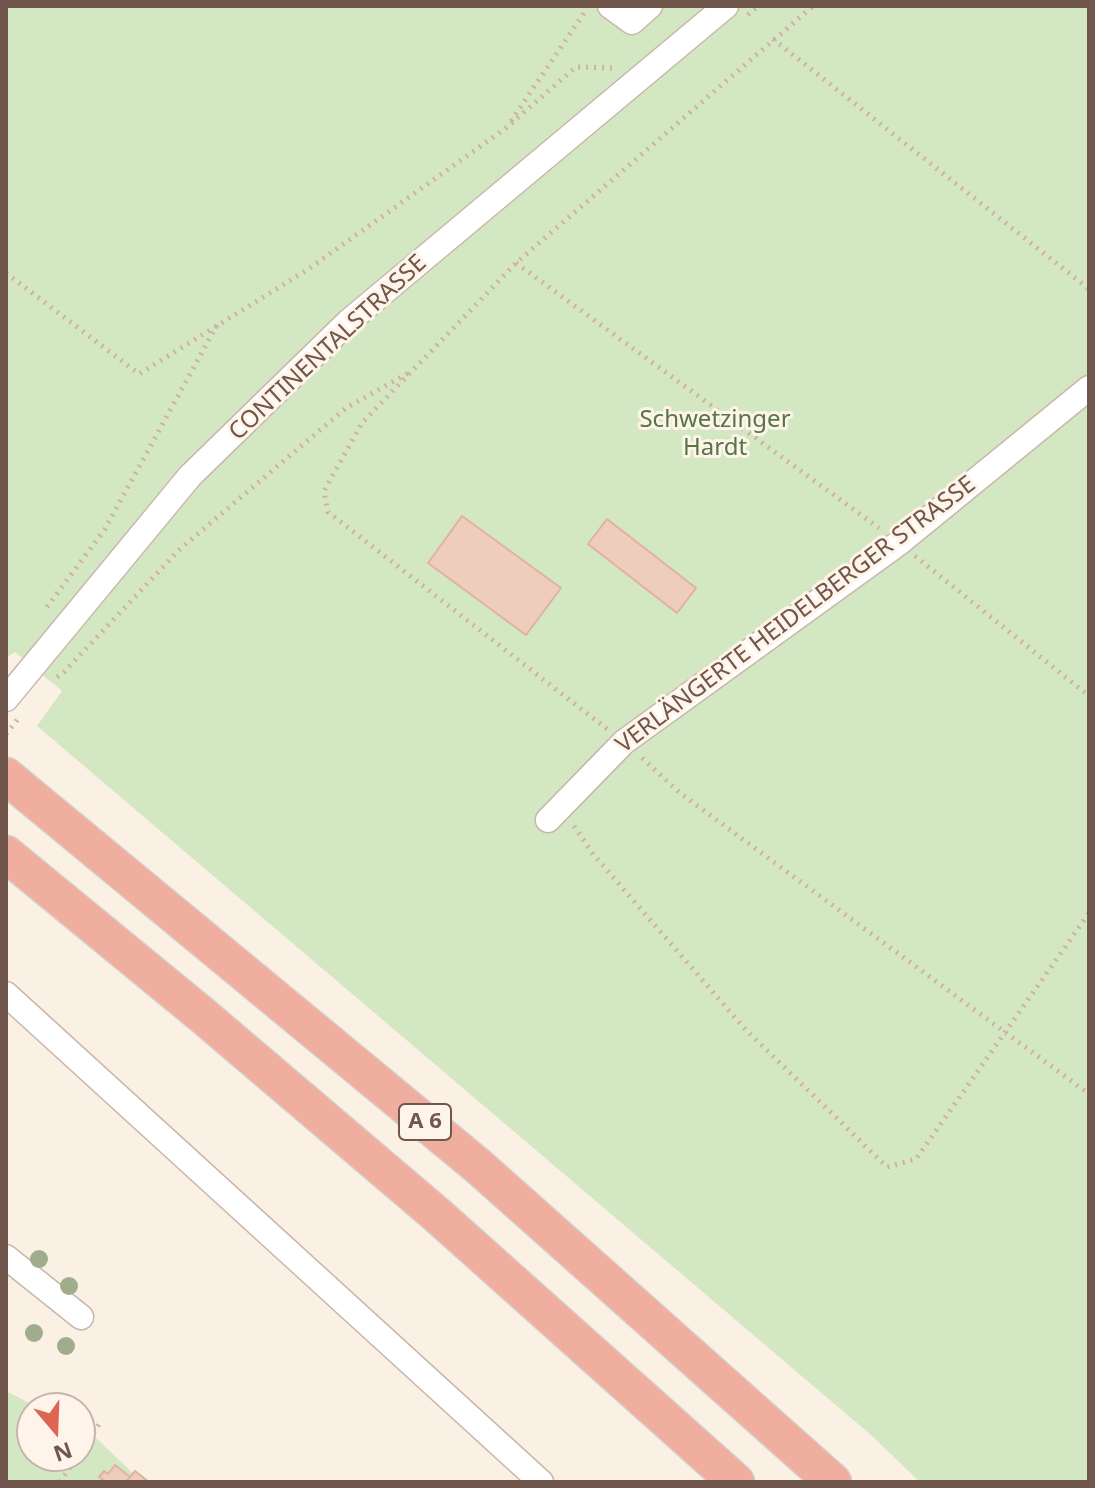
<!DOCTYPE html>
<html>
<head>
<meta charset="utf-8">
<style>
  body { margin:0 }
  #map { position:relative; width:1095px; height:1488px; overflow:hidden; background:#faf0e3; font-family:"Noto Sans",sans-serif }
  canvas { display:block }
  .frame { position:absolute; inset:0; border:8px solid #70564b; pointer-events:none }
  .north { position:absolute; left:16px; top:1392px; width:80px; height:80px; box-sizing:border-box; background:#fef4e9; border:2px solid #c5b5aa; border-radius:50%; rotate:161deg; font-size:22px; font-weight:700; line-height:32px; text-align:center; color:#70564b }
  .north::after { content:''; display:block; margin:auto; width:28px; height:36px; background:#dc6651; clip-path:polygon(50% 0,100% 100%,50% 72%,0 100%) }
</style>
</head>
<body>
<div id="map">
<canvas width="1095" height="1488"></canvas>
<div class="frame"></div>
<div class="north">N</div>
</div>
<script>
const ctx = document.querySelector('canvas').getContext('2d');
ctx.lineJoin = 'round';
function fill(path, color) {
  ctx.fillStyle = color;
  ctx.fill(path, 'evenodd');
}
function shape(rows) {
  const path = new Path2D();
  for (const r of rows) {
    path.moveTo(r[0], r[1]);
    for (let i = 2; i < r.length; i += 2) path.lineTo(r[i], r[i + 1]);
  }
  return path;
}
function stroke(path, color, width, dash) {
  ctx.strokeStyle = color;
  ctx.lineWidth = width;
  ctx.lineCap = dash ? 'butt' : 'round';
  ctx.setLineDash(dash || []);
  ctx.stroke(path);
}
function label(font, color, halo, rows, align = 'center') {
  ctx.font = font + ' "Noto Sans",sans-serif';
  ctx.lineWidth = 6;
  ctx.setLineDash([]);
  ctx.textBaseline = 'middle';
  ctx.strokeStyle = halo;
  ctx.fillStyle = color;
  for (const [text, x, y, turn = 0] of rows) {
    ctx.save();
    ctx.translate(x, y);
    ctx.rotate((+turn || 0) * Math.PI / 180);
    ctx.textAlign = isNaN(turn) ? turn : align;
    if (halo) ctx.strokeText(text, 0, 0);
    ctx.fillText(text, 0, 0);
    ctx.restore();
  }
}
fill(shape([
  [6,6,1089,6,1089,1482,920,1482,871,1435,37,726,62,691,15,652,6,658],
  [6,1391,39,1408,32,1408,32,1456,80,1456,80,1429,96,1438,142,1482,6,1482]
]), '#d4e7c3');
const building = shape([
  [462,516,561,588,526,635,428,563,462,516],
  [607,519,696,588,677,613,588,544,607,519],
  [115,1465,130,1477,126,1482,106,1482,99,1477,104,1471,108,1474,115,1465],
  [135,1471,149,1482,126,1482,135,1471]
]);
fill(building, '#eecdbd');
stroke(building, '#dfb39f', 2);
const minor = shape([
  [610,6,632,22,650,6],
  [6,699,190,476,348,322,726,6],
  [548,820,624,742,899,543,1089,388],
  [6,994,541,1482],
  [6,1257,81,1317]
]);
const highway = shape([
  [6,776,478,1166,833,1482],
  [6,854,201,1014,436,1214,736,1482]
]);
stroke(minor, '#cab7ab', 27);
stroke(highway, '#d7d0cd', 39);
stroke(shape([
  [748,15,758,6],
  [773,39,1089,289],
  [511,121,586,10],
  [516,263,879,528],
  [6,273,139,374,307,270,506,128,576,67,613,68],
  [915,556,1089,696],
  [47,607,105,529,217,325],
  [57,677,64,672,180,549,346,408,410,372],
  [607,729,328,512,324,491,362,423,516,263,813,6],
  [6,734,18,719],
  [642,758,680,793,1089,1094],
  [574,826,593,854,744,1028,887,1167,916,1159,1089,913],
  [80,1453,100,1423],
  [60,1482,78,1456]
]), '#d2b0a0', 5, [2, 6]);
stroke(minor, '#fff', 24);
stroke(highway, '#f0ae9e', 36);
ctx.fillStyle = '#a0ad8c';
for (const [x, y] of [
  [39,1259],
  [69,1286],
  [34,1333],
  [66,1346]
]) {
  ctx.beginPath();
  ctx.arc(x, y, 9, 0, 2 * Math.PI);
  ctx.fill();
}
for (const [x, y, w] of [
  [425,1122,52]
]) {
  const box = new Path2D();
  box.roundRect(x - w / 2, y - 18, w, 36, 6);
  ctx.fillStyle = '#fef4e9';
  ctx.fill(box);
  stroke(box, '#70564b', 2);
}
label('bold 22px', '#70564b', null, [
  ["A 6",425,1122]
]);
label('24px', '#70564b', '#fef4e9', [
  ["CONTINENTALSTRASSE",328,348,-43],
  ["VERLÄNGERTE HEIDELBERGER STRASSE",796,615,-37]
]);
label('24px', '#567644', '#fef4e9', [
  ["Schwetzinger",715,420],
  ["Hardt",715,448]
]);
</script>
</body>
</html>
